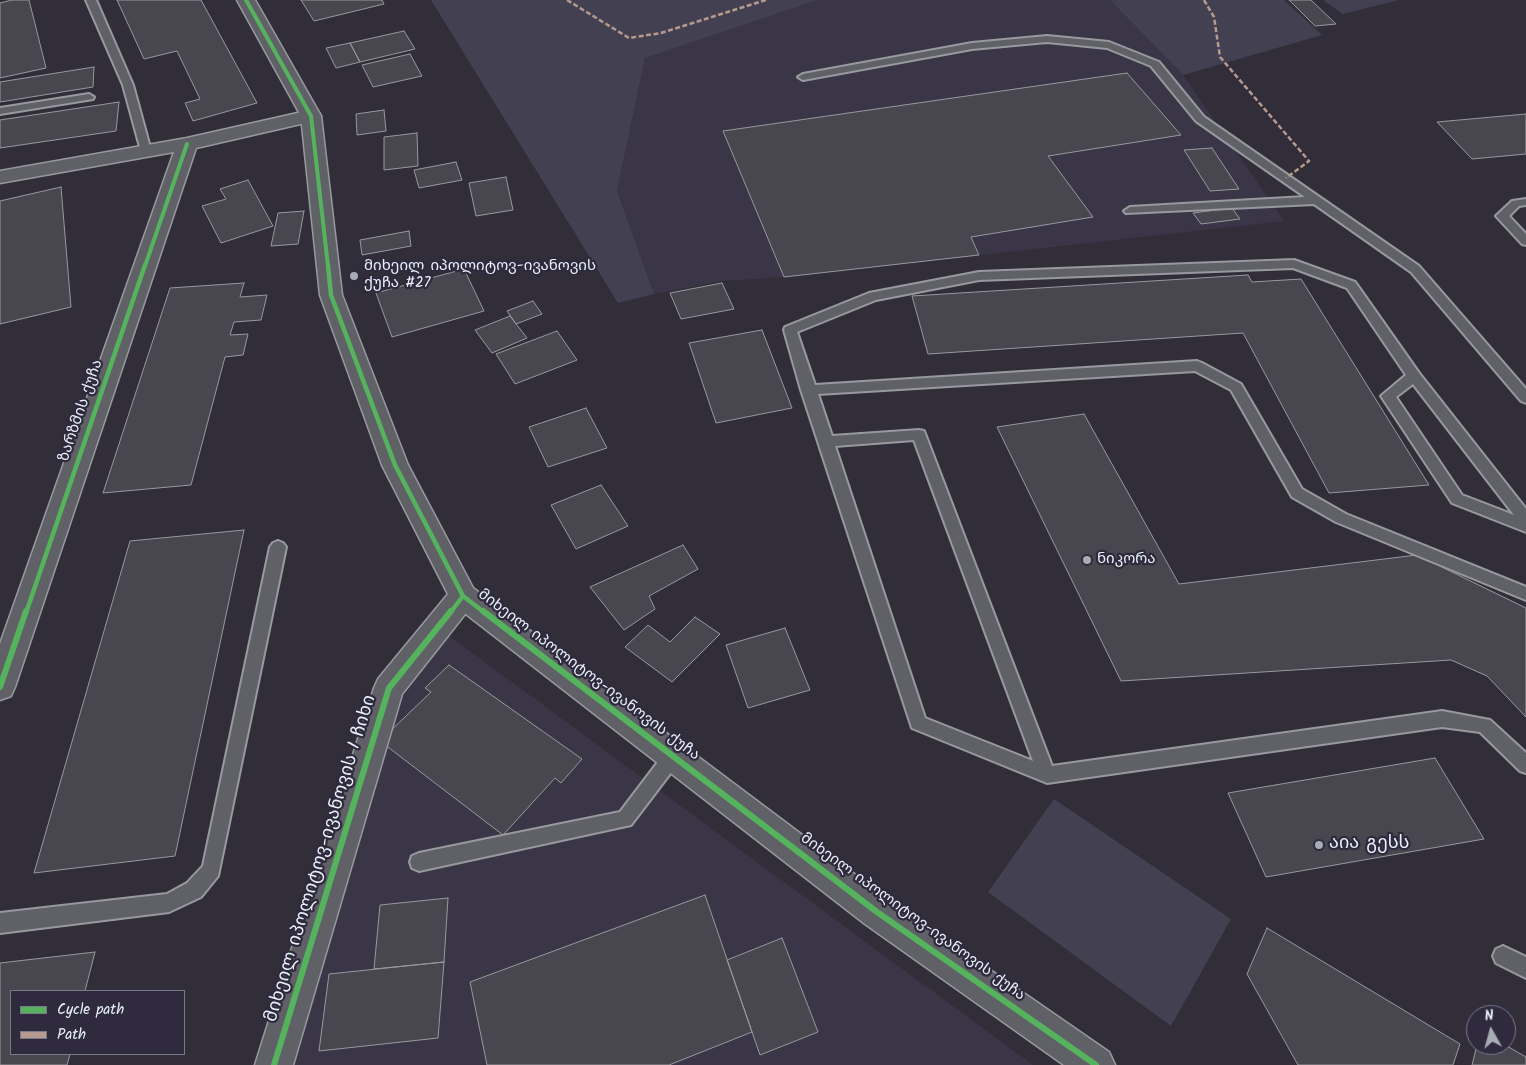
<!DOCTYPE html>
<html>
<head>
<meta charset="utf-8">
<style>
  body { margin:0 }
  #map { position:relative; width:1526px; height:1065px; overflow:hidden; background:#312e39; font-family:Kalam,sans-serif }
  canvas { display:block }
  .legend { position:absolute; left:10px; top:990px; width:175px; height:65px; box-sizing:border-box; background:#2f2a3d; border:1px solid #797a88; margin:0; padding:6px 9px; list-style:none; font-size:15px; color:#e8f1f8 }
  .legend li { display:flex; align-items:center; gap:10px; height:25px }
  .legend b { width:25px; border:1px solid #797a88 }
  .north { position:absolute; left:1466px; top:1005px; width:50px; height:50px; box-sizing:border-box; background:#2f2a3d; border:1px solid #797a88; border-radius:50%; rotate:353deg; font-size:14px; font-weight:700; line-height:20px; text-align:center; color:#e8f1f8 }
  .north::after { content:''; display:block; margin:auto; width:18px; height:22px; background:#a8adb5; clip-path:polygon(50% 0,100% 100%,50% 72%,0 100%) }
</style>
</head>
<body>
<div id="map">
<canvas width="1526" height="1065"></canvas>
<ul class="legend">
<li><b style="height:6px;background:#56b35d"></b>Cycle path</li>
<li><b style="height:6px;background:#b69a8f"></b>Path</li>
</ul>
<div class="north">N</div>
</div>
<script>
const ctx = document.querySelector('canvas').getContext('2d');
ctx.lineJoin = 'round';
function fill(path, color) {
  ctx.fillStyle = color;
  ctx.fill(path, 'evenodd');
}
function shape(rows) {
  const path = new Path2D();
  for (const r of rows) {
    path.moveTo(r[0], r[1]);
    for (let i = 2; i < r.length; i += 2) path.lineTo(r[i], r[i + 1]);
  }
  return path;
}
function stroke(path, color, width, dash) {
  ctx.strokeStyle = color;
  ctx.lineWidth = width;
  ctx.lineCap = dash ? 'butt' : 'round';
  ctx.setLineDash(dash || []);
  ctx.stroke(path);
}
function label(font, color, halo, rows, align = 'center') {
  ctx.font = font + ' Kalam,"Noto Sans Georgian",sans-serif';
  ctx.lineWidth = 4.5;
  ctx.setLineDash([]);
  ctx.textBaseline = 'middle';
  ctx.strokeStyle = halo;
  ctx.fillStyle = color;
  for (const [text, x, y, turn = 0] of rows) {
    ctx.save();
    ctx.translate(x, y);
    ctx.rotate((+turn || 0) * Math.PI / 180);
    ctx.textAlign = isNaN(turn) ? turn : align;
    if (halo) ctx.strokeText(text, 0, 0);
    ctx.fillText(text, 0, 0);
    ctx.restore();
  }
}
fill(shape([
  [818,0,1110,0,1183,75,1284,221,784,277,723,281,654,294,617,191,645,58],
  [448,635,1033,1065,285,1065,382,725]
]), '#3a3647');
fill(shape([
  [431,0,818,0,645,58,617,191,654,294,618,303],
  [1110,0,1284,0,1322,35,1183,75],
  [1323,0,1399,0,1343,14],
  [1054,799,1231,919,1171,1026,988,892]
]), '#434151');
const building = shape([
  [12,0,29,0,46,68,0,78,0,3,12,0],
  [117,0,201,0,257,103,193,121,185,103,200,99,177,51,144,59,117,0],
  [301,0,382,0,384,4,314,21,301,0],
  [1289,0,1311,0,1336,24,1315,26,1289,0],
  [404,31,415,49,360,62,350,43,404,31],
  [350,43,360,62,336,68,326,48,350,43],
  [410,54,422,76,373,87,362,65,410,54],
  [94,67,93,87,0,102,0,82,94,67],
  [1127,73,1181,135,1048,156,1093,217,971,237,979,255,784,277,723,131,1127,73],
  [119,102,116,131,0,148,0,120,119,102],
  [384,110,386,131,357,135,356,114,384,110],
  [1526,114,1526,154,1472,159,1437,122,1526,114],
  [417,133,418,166,384,170,384,137,417,133],
  [1212,148,1239,189,1210,191,1184,150,1212,148],
  [456,162,462,180,419,188,414,170,456,162],
  [506,177,513,210,476,216,469,183,506,177],
  [248,180,273,226,221,243,202,206,226,199,220,189,248,180],
  [61,187,71,307,0,324,0,201,61,187],
  [1232,208,1240,219,1201,224,1193,213,1232,208],
  [304,211,298,244,271,246,278,213,304,211],
  [409,231,411,246,362,255,360,240,409,231],
  [464,269,484,311,392,337,376,293,464,269],
  [1248,275,1252,282,1301,279,1429,485,1329,493,1243,333,928,354,912,296,1248,275],
  [244,283,240,297,267,295,261,320,234,322,230,335,248,334,243,355,225,357,191,485,103,493,170,288,244,283],
  [722,283,734,309,681,319,670,293,722,283],
  [533,301,542,314,516,324,507,311,533,301],
  [510,316,527,338,492,353,475,330,510,316],
  [762,330,792,408,716,423,689,343,762,330],
  [557,331,577,360,515,384,496,354,557,331],
  [586,408,607,448,548,467,529,427,586,408],
  [1084,414,1179,584,1417,555,1526,608,1526,717,1487,676,1451,660,1121,681,997,427,1084,414],
  [601,485,628,526,576,549,551,505,601,485],
  [244,530,175,856,34,873,130,541,244,530],
  [683,545,698,569,649,596,655,609,624,630,590,587,683,545],
  [695,617,720,634,672,682,625,647,648,625,670,642,695,617],
  [785,628,810,690,748,708,726,645,785,628],
  [449,665,582,759,561,783,555,778,503,835,380,741,431,692,425,688,449,665],
  [1435,758,1484,839,1266,877,1228,793,1435,758],
  [705,895,752,1032,669,1065,487,1065,470,982,705,895],
  [448,898,444,962,374,969,380,905,448,898],
  [1267,928,1460,1044,1453,1065,1298,1065,1247,974,1267,928],
  [782,938,818,1032,760,1055,727,960,782,938],
  [95,952,85,991,11,991,11,1054,70,1054,67,1065,0,1065,0,963,95,952],
  [444,962,438,1038,319,1051,329,974,444,962],
  [1477,1045,1505,1045,1526,1057,1526,1065,1472,1065,1477,1045]
]);
fill(building, '#48464e');
stroke(building, '#98999f', 1);
const service = shape([
  [86,0,96,0,133,85,151,151,150,153,142,153,141,151,123,85,86,0],
  [1047,36,1109,42,1159,62,1204,117,1419,266,1526,389,1526,403,1521,401,1411,272,1314,204,1126,213,1124,211,1130,207,1305,197,1196,121,1151,66,1107,48,1047,42,972,49,803,80,798,77,803,74,972,43,1047,36],
  [89,94,94,97,93,99,0,114,0,108,89,94],
  [1526,199,1526,205,1519,206,1509,216,1526,234,1526,245,1522,244,1496,216,1512,201,1526,199],
  [1294,260,1355,282,1419,373,1526,509,1526,532,1452,503,1381,396,1406,375,1347,288,1293,268,979,280,876,300,797,332,815,385,1197,361,1202,363,1241,384,1302,489,1346,514,1526,587,1526,600,1336,522,1292,497,1231,390,1195,371,818,394,832,436,919,430,924,431,1052,766,1442,711,1490,720,1526,753,1526,773,1520,771,1480,732,1442,727,1047,783,912,728,801,390,784,330,785,327,869,293,979,272,1294,260],
  [1413,384,1514,515,1462,495,1396,397,1413,384],
  [914,440,1033,761,925,718,835,446,914,440],
  [278,541,283,543,286,547,218,876,201,897,169,912,0,933,0,913,167,894,187,883,203,866,270,547,273,543,278,541],
  [673,748,679,750,682,756,679,762,631,825,419,871,412,868,410,862,412,856,419,853,620,812,667,750,673,748],
  [1503,946,1526,957,1526,978,1496,963,1493,956,1496,949,1503,946]
]);
const minor = shape([
  [311,110,318,112,321,116,318,120,196,148,15,687,11,696,0,700,0,644,174,152,0,183,0,171,187,138,311,110],
  [463,584,473,588,477,596,473,604,402,694,293,1065,255,1065,374,688,378,679,453,588,463,584]
]);
const tertiary = shape([
  [237,0,255,0,321,116,342,295,408,465,473,588,889,900,1109,1052,1115,1065,1064,1065,865,924,453,604,382,465,320,295,301,116,237,0]
]);
stroke(service, '#98999f', 4);
stroke(minor, '#98999f', 3);
stroke(tertiary, '#98999f', 3);
fill(service, '#606067');
fill(minor, '#606067');
fill(tertiary, '#606067');
stroke(shape([
  [567,0,629,38,661,33,766,0],
  [1204,0,1214,17,1220,57,1309,161,1286,178]
]), '#b69a8f', 2.5, [5, 2.5]);
stroke(shape([
  [246,0,311,116,328,266],
  [145,266,187,144]
]), '#56b35d', 4);
stroke(shape([
  [328,265,331,295,395,465,463,596,485,613],
  [26,613,145,265],
  [450,613,463,596]
]), '#56b35d', 4.5);
stroke(shape([
  [483,611,877,912,1096,1065],
  [0,687,26,611],
  [274,1065,389,688,451,611]
]), '#56b35d', 6);
for (const [x, y, r, color] of [
  [354,276,5,"#a8adb5"],
  [1087,560,5,"#a8adb5"],
  [1319,845,5,"#a8adb5"]
]) {
  const dot = new Path2D();
  dot.arc(x, y, r, 0, 2 * Math.PI);
  ctx.fillStyle = color;
  ctx.fill(dot);
  stroke(dot, '#2f2a3d', 2);
}
label('15px', '#e8f1f8', '#2f2a3d', [
  ["მიხეილ იპოლიტოვ-ივანოვის",364,267],
  ["ქუჩა #27",364,284],
  ["ნიკორა",1097,560]
], 'left');
label('15px', '#e8f1f8', '#2f2a3d', [
  ["ზარზმის ქუჩა",82,411,-71],
  ["მიხეილ იპოლიტოვ-ივანოვის ქუჩა",588,676,37],
  ["მიხეილ იპოლიტოვ-ივანოვის ქუჩა",912,918,36]
]);
label('18px', '#e8f1f8', '#2f2a3d', [
  ["აია გესს",1329,845]
], 'left');
label('18px', '#e8f1f8', '#2f2a3d', [
  ["მიხეილ იპოლიტოვ-ივანოვის I ჩიხი",322,859,-73]
]);
</script>
</body>
</html>
